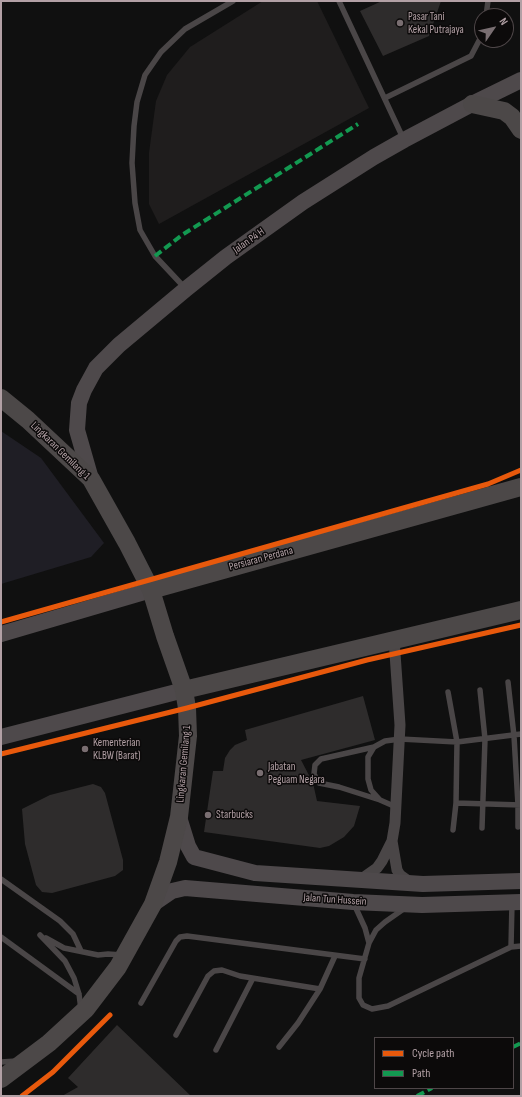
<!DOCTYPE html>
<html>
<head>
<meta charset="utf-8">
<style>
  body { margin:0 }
  #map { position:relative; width:522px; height:1097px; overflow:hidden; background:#101010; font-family:"Sofia Sans Condensed",sans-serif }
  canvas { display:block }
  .frame { position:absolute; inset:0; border:2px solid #b2a0a5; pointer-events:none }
  .legend { position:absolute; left:374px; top:1037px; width:140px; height:52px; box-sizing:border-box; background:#0c0a0a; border:1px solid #4e4648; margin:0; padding:5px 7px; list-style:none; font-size:12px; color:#b2a0a5 }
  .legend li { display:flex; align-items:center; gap:8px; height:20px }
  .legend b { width:20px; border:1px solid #4e4648 }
  .north { position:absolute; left:474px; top:8px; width:40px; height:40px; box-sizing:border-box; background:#0c0a0a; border:1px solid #4e4648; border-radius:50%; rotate:56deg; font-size:11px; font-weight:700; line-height:16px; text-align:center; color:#b2a0a5 }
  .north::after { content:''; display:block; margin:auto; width:14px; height:18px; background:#796e71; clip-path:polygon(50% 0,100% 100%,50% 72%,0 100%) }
</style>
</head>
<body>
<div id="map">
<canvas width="522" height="1097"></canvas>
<div class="frame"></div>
<ul class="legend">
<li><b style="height:5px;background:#e8590c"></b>Cycle path</li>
<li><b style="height:5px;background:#139951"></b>Path</li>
</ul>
<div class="north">N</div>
</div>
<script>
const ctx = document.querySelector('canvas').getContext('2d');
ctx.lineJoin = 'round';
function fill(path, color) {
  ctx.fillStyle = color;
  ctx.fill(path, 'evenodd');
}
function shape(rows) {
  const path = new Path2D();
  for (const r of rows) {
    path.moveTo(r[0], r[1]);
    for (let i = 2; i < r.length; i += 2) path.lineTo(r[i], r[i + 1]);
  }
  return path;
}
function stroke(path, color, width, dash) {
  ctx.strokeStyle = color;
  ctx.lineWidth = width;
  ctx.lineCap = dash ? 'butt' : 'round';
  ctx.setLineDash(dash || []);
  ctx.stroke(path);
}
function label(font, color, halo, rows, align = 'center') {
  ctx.font = font + ' "Sofia Sans Condensed",sans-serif';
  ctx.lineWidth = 3;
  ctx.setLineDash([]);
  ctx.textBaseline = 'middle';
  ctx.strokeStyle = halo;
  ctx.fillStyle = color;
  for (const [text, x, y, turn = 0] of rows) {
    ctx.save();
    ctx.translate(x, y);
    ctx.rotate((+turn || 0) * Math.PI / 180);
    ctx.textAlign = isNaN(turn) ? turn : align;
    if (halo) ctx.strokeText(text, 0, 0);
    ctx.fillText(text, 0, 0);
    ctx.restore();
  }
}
fill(shape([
  [263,1,317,1,369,108,159,224,149,204,149,153,156,101,167,75,190,47]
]), '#1f1d1d');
fill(shape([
  [1,431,41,458,104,543,91,557,1,584]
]), '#1f1e25');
fill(shape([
  [382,1,441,1,429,36,383,56,360,11],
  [363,696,375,740,301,760,313,783,317,801,360,806,354,826,344,837,329,846,320,848,204,832,213,771,223,771,225,758,230,750,235,745,247,740,245,730],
  [93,784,101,787,105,793,123,860,123,870,115,876,52,893,42,892,36,885,25,844,22,809,50,795],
  [117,1025,191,1096,62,1096,78,1087,68,1078]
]), '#2e2c2c');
stroke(shape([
  [339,1,403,138],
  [486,16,488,1],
  [385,98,471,56,482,35],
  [185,288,155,256,140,230,135,203,132,163,134,126,137,102,145,75,161,52,185,29,233,1],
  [508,682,514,736,518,805,518,827],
  [480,690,485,739,482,828],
  [448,692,457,742,456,803,453,830],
  [374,747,321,759,315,765,314,774,319,783,339,787,380,800],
  [456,803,521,805],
  [396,807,380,800,371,790,368,779,368,757,374,747,385,741,400,739,457,742,521,734],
  [1,879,60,921,73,934,81,951],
  [354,904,365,928,369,943],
  [405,908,385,922,376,930,369,943,359,978,359,998,363,1005,372,1009,388,1006,511,947,521,946],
  [40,935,65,961,74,978,79,994,81,1010],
  [1,937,79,994],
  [46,938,64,948,98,955,108,954,122,955],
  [511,947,512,903],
  [141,1003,176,941,180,937,187,936,365,959],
  [176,1035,208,976,214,971,222,970,240,976,320,989,335,956],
  [279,1047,298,1023,320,989],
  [216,1050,253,978],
  [1,1062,17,1061]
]), '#4a4647', 5.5);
stroke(shape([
  [394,639,400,725,395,823,392,841,397,870,400,875,411,883],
  [360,880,377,868,382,861,392,841]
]), '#4a4647', 11);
stroke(shape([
  [91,479,77,430,79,403,84,390,96,368,119,345,186,289,226,257,303,202,374,157,404,140,472,104,521,80],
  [1,634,151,590],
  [1,737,184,690],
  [179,817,188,846,194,857,255,873,423,884,521,881],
  [153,904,172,891,185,888,353,902,422,905,521,902]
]), '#4e494b', 16);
stroke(shape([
  [472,104,504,111,512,117,521,130],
  [1,398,28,420,91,479,127,543,151,590,165,636,184,690,187,708,188,736,179,817,168,862,153,904,118,967,86,1009,49,1043,1,1079],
  [151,590,521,487],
  [184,690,521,610]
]), '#4c4848', 18);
stroke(shape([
  [155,256,182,235,358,124],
  [513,1047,521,1043],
  [417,1096,432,1088]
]), '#139951', 4, [8, 4]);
stroke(shape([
  [1,622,488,484,521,470],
  [1,754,187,708,367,660,521,625],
  [22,1096,53,1072,110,1015]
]), '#e8590c', 5);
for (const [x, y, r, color] of [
  [400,23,4,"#796e71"],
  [85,749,4,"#796e71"],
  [260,773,4,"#796e71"],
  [208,815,4,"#796e71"]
]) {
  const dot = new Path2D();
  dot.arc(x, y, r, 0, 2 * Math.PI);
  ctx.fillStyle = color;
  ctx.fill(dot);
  stroke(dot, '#0c0a0a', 1.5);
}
label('11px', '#b2a0a5', '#0c0a0a', [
  ["Pasar Tani",408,17],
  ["Kekal Putrajaya",408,30],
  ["Kementerian",93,743],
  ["KLBW (Barat)",93,756],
  ["Jabatan",268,767],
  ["Peguam Negara",268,780],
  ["Starbucks",216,815]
], 'left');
label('11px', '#b2a0a5', '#0c0a0a', [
  ["Jalan P4 H",249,241,-35],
  ["Lingkaran Gemilang 1",60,451,44],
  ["Persiaran Perdana",261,559,-15],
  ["Lingkaran Gemilang 1",184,764,-85],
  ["Jalan Tun Hussein",335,900,4]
]);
</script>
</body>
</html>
